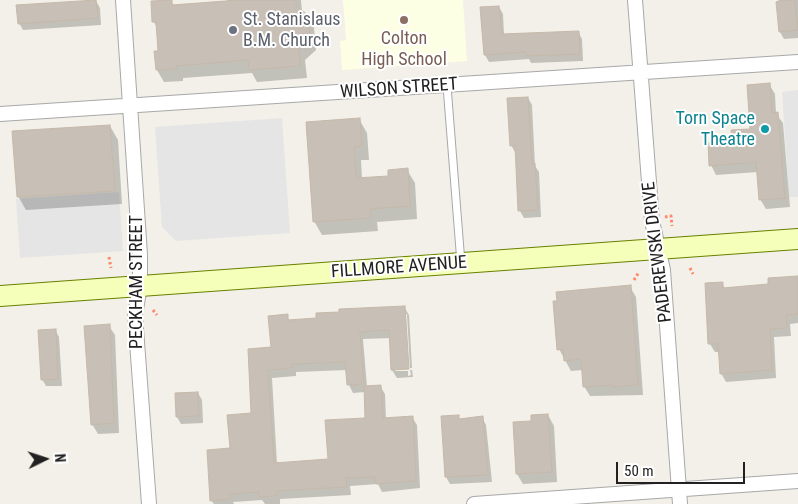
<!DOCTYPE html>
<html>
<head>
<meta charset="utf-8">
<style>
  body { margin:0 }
  #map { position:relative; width:798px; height:504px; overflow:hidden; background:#f2f0e8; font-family:"Roboto Condensed",sans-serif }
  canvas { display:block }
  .north { position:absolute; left:20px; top:434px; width:50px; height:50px; -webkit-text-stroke:4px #fff; paint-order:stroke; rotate:86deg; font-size:14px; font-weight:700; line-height:20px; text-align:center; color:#212121 }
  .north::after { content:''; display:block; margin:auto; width:18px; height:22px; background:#212121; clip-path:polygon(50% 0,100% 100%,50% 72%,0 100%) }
  .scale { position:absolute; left:616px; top:462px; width:129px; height:22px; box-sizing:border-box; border:2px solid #212121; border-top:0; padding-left:6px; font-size:15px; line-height:18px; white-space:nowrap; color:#212121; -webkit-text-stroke:4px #fff; paint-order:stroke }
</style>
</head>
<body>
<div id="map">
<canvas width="798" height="504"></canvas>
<div class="north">N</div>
<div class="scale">50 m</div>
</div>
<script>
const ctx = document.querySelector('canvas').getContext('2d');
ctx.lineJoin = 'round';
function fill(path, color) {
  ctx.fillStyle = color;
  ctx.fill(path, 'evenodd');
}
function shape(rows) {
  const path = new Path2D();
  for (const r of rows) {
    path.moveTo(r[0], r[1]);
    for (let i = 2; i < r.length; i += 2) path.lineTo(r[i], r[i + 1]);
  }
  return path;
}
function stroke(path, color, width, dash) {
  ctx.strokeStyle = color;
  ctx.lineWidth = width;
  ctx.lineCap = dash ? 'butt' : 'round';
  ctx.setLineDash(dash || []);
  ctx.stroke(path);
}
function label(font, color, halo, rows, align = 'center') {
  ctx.font = font + ' "Roboto Condensed",sans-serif';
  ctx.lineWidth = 4;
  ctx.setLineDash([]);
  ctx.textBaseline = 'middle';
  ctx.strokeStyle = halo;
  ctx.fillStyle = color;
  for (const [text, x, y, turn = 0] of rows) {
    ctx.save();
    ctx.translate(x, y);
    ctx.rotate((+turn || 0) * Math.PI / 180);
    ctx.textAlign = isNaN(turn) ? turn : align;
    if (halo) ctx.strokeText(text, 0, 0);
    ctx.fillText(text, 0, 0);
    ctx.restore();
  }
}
fill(shape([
  [343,0,463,0,467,61,342,70,340,41,346,40]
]), '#fdffe4');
fill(shape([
  [798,90,798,197,789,197,782,92],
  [282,118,290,233,176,241,162,227,155,127],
  [119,192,123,251,20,258,16,199]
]), '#e5e5e5');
fill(shape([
  [227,0,301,0,302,12,307,15,314,28,316,50,305,60,307,78,257,82,252,73,183,78,183,81,164,82,157,70,156,52,160,52,158,30,154,22,171,1,174,6,228,2],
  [782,0,798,0,798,38,784,39,780,32],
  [96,1,100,8,101,25,23,30,19,23],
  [499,7,503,14,504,35,578,32,582,39,583,61,531,63,529,59,489,62,485,55],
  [769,84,775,94,776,114,783,123,790,207,766,209,760,199,758,172,716,175,711,165,733,142,752,130],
  [528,98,532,105,535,166,539,172,541,217,524,218,520,211,517,152,515,152,511,145],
  [359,119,367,133,369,160,361,160,362,179,390,177,407,170,415,183,417,219,377,222,378,231,322,235,314,221],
  [110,126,118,140,122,204,26,210,18,196],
  [798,277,798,323,790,324,791,336,774,337,776,378,726,382,721,373,720,352,715,352,710,344,722,283,725,289,770,285],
  [630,287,636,297,643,395,590,396,584,386,583,370,571,371,559,349],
  [404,307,409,315,412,368,410,368,407,314,404,314,395,371,408,371,408,376,411,375,410,370,412,370,413,377,397,378,392,370,391,338,363,339,367,387,380,386,385,394,386,419,412,417,417,425,420,488,382,492,378,484,350,486,351,495,280,499,280,504,265,504,262,500,233,502,234,504,214,504,211,500,231,449,253,414,272,348,287,316,290,321,318,320],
  [347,370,349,385,353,393,365,392,367,420,329,460,277,464,272,378,296,376,296,372],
  [109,326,115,335,119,433,98,434,92,424],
  [55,330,59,337,62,386,46,386,42,379],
  [198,393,202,400,203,423,181,424,177,417],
  [548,415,554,426,557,482,523,484,517,474,532,422],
  [458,416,461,420,482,418,486,425,492,482,450,484,446,477,442,417]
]), '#0003');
const building = shape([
  [96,0,98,18,18,24,16,5,96,0],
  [172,0,172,5,239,0,296,0,296,6,308,15,310,37,299,47,300,66,249,70,248,60,176,66,177,69,156,70,154,51,158,51,156,22,152,22,151,1,172,0],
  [781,0,795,0,798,30,779,32,776,2,781,0],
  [499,6,502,34,579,31,580,54,526,56,526,52,484,55,480,7,499,6],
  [770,83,772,113,778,112,785,198,759,200,756,162,709,166,708,143,732,140,731,130,750,129,747,85,770,83],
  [528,97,532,164,535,163,538,210,518,211,515,145,510,146,507,98,528,97],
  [360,118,362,146,354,147,356,178,388,176,388,170,408,168,410,206,370,209,371,218,313,222,306,122,360,118],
  [110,125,115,191,17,197,12,131,110,125],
  [798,276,798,314,786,315,787,328,770,329,772,370,720,374,718,344,708,344,705,283,723,282,723,288,768,284,768,278,798,276],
  [631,285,638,385,613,387,613,385,583,387,581,359,564,361,563,349,557,350,553,301,557,301,556,292,631,285],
  [405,306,409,369,391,370,389,330,360,332,364,384,347,385,345,362,292,364,292,368,268,370,272,431,274,463,328,459,325,420,365,418,364,386,381,385,383,418,413,416,416,481,376,484,375,477,346,478,347,487,276,491,276,496,259,497,259,492,230,494,230,499,210,501,207,450,230,448,227,415,251,413,248,349,271,347,268,316,288,314,288,320,316,318,316,313,339,312,339,309,405,306],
  [110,324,114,423,91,425,84,326,110,324],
  [56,329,58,379,41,380,38,330,56,329],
  [198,392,199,416,176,417,175,393,198,392],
  [548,414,552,472,516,474,513,422,531,421,531,415,548,414],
  [459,415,459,419,483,416,488,475,445,477,441,416,459,415]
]);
fill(building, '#c8bfb6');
stroke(building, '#c6b8a8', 1);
const lane = shape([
  [447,86,461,263]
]);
const street = shape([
  [123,0,140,255,140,286,135,315,149,504],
  [635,0,652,221,663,270,680,504],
  [0,114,798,62],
  [474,504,798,481]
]);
const secondary = shape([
  [0,296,798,239]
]);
stroke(lane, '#a8a8a8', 9);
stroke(street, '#a8a8a8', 16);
stroke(secondary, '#688100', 22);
stroke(shape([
  [665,217,671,216,672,226],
  [109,257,111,268],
  [690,268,693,274],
  [634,280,639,272],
  [153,310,157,315]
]), '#ff886c', 3, [2.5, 2.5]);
stroke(lane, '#fff', 7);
stroke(street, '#fff', 14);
stroke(secondary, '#f6ffb9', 20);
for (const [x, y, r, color] of [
  [404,20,5,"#8d6e63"],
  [233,30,5,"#6b7280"],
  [765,129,5,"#0f9aa8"]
]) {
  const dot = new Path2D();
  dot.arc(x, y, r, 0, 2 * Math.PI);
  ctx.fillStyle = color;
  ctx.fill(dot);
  stroke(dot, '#fff', 2);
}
label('18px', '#5b616d', '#fff', [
  ["St. Stanislaus",243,20],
  ["B.M. Church",243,41]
], 'left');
label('18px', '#785e54', '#fff', [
  ["Colton",404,39],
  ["High School",404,60]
]);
label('18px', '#212121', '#fff', [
  ["WILSON STREET",399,89,-4],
  ["PADEREWSKI DRIVE",658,252,-97],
  ["FILLMORE AVENUE",399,268,-4],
  ["PECKHAM STREET",137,282,-90]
]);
label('18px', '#0d838f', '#fff', [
  ["Torn Space",755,119],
  ["Theatre",755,140]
], 'right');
</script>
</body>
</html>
